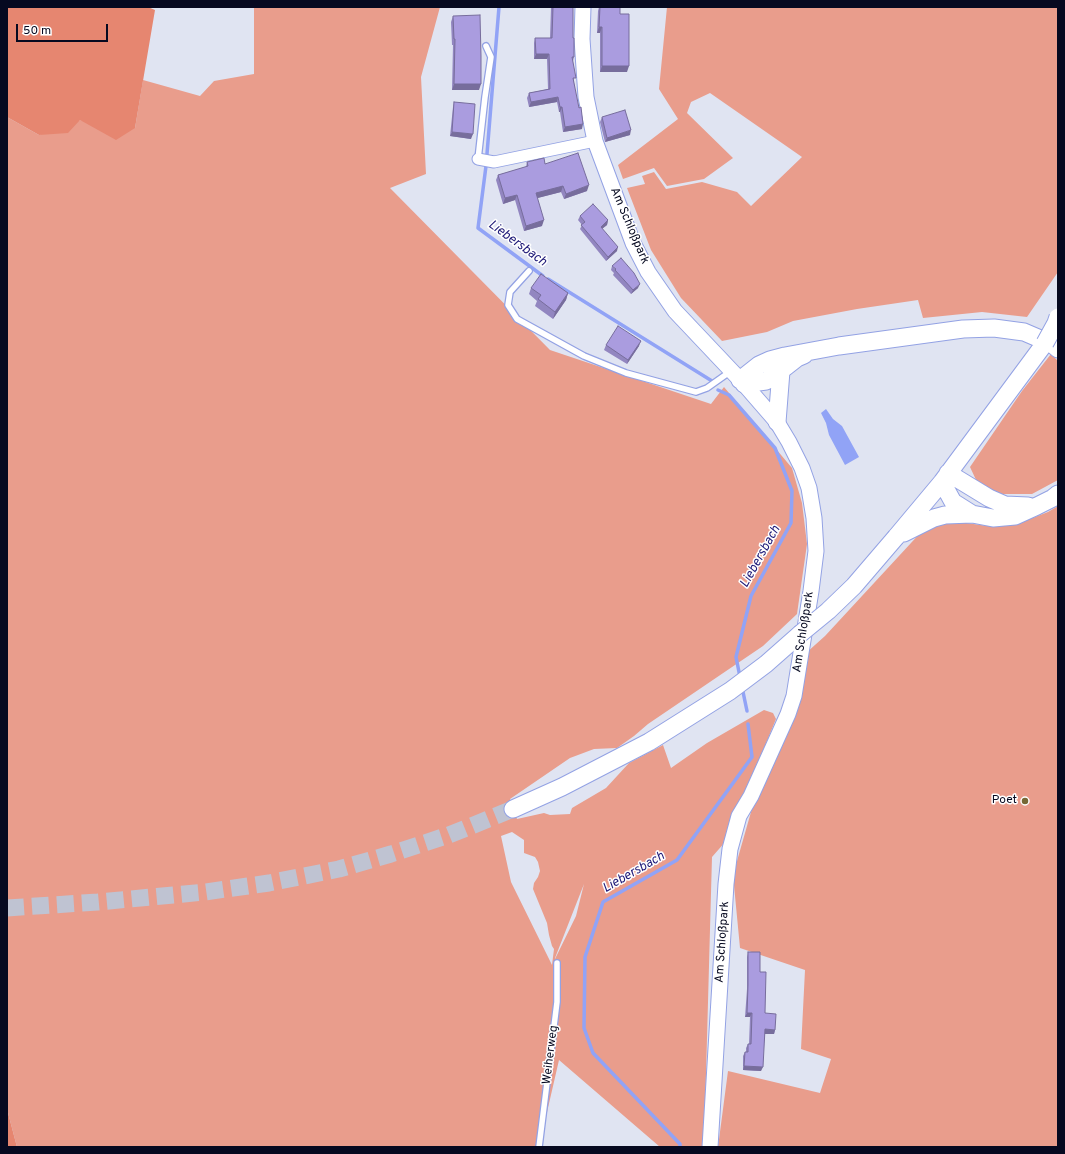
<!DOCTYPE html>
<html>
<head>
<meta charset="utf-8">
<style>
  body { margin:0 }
  #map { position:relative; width:1065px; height:1154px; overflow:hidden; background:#e0e4f2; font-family:Overpass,sans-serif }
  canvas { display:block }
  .frame { position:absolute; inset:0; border:8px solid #060920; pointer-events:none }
  .scale { position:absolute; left:16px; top:24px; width:92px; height:18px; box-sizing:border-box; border:2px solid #060920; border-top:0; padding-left:5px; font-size:12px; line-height:14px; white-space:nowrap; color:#060920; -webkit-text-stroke:3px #fff; paint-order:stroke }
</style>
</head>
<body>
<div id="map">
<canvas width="1065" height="1154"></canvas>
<div class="frame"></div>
<div class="scale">50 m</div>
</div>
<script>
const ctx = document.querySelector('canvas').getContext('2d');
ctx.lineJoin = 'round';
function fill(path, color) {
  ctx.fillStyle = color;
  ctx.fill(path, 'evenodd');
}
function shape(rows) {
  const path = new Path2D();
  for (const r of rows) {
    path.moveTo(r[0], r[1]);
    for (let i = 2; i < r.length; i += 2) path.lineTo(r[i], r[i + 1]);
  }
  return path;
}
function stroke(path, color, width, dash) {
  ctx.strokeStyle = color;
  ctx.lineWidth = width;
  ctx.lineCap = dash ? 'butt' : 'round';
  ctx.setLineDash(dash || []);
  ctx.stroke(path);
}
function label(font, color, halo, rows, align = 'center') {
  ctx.font = font + ' Overpass,sans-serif';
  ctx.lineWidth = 3;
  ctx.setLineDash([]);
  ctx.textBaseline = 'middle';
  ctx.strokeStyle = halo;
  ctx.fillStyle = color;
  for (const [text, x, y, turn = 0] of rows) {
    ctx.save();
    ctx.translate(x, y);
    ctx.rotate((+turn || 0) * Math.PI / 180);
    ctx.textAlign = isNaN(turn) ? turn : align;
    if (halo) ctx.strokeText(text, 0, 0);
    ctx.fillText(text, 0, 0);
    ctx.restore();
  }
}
fill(shape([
  [254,7,440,7,421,77,426,174,390,188,550,350,711,404,724,387,792,468,802,503,807,544,797,614,763,646,648,724,634,736,617,748,594,749,570,758,510,799,517,819,544,813,550,815,570,814,572,808,606,788,629,763,663,745,671,768,707,743,764,710,773,713,776,719,726,841,712,857,704,1147,660,1147,559,1060,539,1147,17,1147,7,1109,7,117,39,135,80,120,135,128,143,80,200,96,214,81,254,74],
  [512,832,524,840,524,853,535,857,538,862,540,871,538,877,534,883,533,889,547,923,549,935,552,946,554,949,552,965,511,882,501,836],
  [584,884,576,916,555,959,555,958],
  [667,7,1058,7,1058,272,1027,317,982,312,923,318,918,300,857,309,793,321,767,332,722,341,681,298,651,250,627,188,645,184,642,176,654,172,666,189,702,182,737,192,751,206,802,157,710,93,691,102,687,113,733,158,704,179,667,186,654,168,623,179,618,165,678,119,659,89],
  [1051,354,1058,361,1058,480,1032,494,995,494,977,482,970,467,1022,391],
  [1058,506,1058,1147,718,1147,728,1071,820,1093,831,1059,801,1049,805,970,740,948,733,875,755,798,789,726,796,662,825,636,923,530,933,525,959,522,995,527,1017,524,1048,512]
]), '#e99d8c');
fill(shape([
  [7,7,148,7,155,10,135,128,116,140,80,120,68,133,39,135,7,117],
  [7,1109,17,1147,7,1147]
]), '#e68670');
fill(shape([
  [826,409,833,419,842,426,859,457,845,465,829,435,826,423,821,413]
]), '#91a3f6');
stroke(shape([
  [499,7,486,166,478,228,543,276],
  [548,279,712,381],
  [718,390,729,395,775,448,792,491,791,523,751,596,736,657,740,677],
  [742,687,747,711],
  [680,1147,680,1144,593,1053,584,1028,585,957,603,902,677,860,752,757,748,724]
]), '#91a3f6', 3.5);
stroke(shape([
  [7,908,98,902,205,892,269,883,339,869,391,854,449,835,513,809]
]), '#bfc3d2', 17, [17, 8]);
const lane = shape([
  [478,159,485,97,491,57,486,46],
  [529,271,510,292,508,305,517,319,584,356,626,373,696,392,707,388,731,371],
  [539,1147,557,1002,557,963]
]);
const street = shape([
  [478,159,494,162,595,141]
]);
const secondary = shape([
  [583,7,582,39,586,97,595,141,633,243,648,272,675,311,744,384,777,422,789,442,802,468,809,488,814,518,816,551,811,591,794,696,788,714,751,796,739,816,730,849,726,884,710,1147]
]);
const primary = shape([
  [740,380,759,365,770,360,785,356,839,346,963,329,994,328,1024,332,1052,344,1058,349],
  [744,384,766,381,774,376,797,358,804,355],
  [777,422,781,371],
  [948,473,989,498,1005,505,1028,506],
  [942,482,953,502,972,514,993,518,1015,516,1037,506,1053,498,1058,494],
  [904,533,934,518,945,515,972,514],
  [896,537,942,482,1045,343],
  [513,809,562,787,649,742,730,691,766,664,800,634]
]);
stroke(lane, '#93a2e4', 8);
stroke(street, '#93a2e4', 13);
stroke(secondary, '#93a2e4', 17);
stroke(primary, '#93a2e4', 19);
stroke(lane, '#fff', 5.5);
stroke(street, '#fff', 11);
stroke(secondary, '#fff', 15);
stroke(primary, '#fff', 17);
const primaryBridge = shape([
  [1045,343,1056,323,1058,317],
  [800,634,828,611,854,586,896,537]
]);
stroke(primaryBridge, '#93a2e4', 19, []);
stroke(primaryBridge, '#fff', 17);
fill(shape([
  [539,7,573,7,573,38,574,57,573,61,574,83,582,129,563,132,560,112,559,112,557,102,529,107,527,98,529,93,548,89,547,59,534,59,534,43,535,38,550,38,551,8],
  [599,7,620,7,620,14,627,72,600,72,600,33,597,33,598,11],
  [453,16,479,90,452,90,453,45,452,45,451,22],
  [454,102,471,139,450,136,453,107],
  [602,117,630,135,605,142,600,122],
  [527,162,545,164,587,191,564,199,561,192,537,198,542,226,524,231,515,200,503,204,496,180,498,175,526,167],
  [580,216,608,220,607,225,602,229,617,251,606,261,580,229,582,225,578,220],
  [612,266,638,288,631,294,613,275,614,273,611,270],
  [531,288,568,293,566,300,553,319,535,306,537,301,529,294],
  [606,345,639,346,627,364,604,350],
  [748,952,760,972,765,1013,775,1030,774,1034,765,1034,761,1071,743,1070,743,1056,745,1052,746,1052,746,1048,748,1044,749,1044,750,1017,745,1017,747,989,747,957]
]), '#9286c0');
fill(shape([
  [599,27,602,27,600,33,597,33],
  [536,54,549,54,547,59,534,59],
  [602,66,629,66,627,72,600,72],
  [454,84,481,84,479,90,452,90],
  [558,97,557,102,529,107,531,102],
  [560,107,562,107,560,112,559,112],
  [583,124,582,129,563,132,565,127],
  [631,130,630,135,605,142,607,138],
  [452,132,473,134,471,139,450,136],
  [589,185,587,191,564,199,566,194],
  [563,186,561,192,534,199,536,193],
  [517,195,515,200,503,204,505,198],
  [544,220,542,226,524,231,526,226],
  [608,220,607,225,599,231,601,227],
  [618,247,617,251,606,261,608,257],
  [640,284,638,288,631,294,633,290],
  [568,293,566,300,553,319,555,312],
  [641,341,639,346,627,364,628,360],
  [747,1013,752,1013,750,1017,745,1017],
  [765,1029,775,1030,774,1034,763,1034],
  [744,1066,763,1067,761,1071,743,1070]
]), '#776d9c');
const building = shape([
  [553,7,573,7,573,38,574,38,574,57,572,57,576,78,573,78,579,108,581,107,583,124,565,127,562,107,560,107,558,97,531,102,529,93,550,89,549,54,536,54,535,38,552,38,553,7],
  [600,7,620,7,620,14,629,14,629,66,602,66,602,27,599,27,600,7],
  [480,15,481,56,481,84,454,84,455,39,454,39,453,16,480,15],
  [454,102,475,104,473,134,452,132,454,102],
  [625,110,631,130,607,138,602,117,625,110],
  [578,153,589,185,566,194,563,186,536,193,544,220,526,226,517,195,505,198,498,175,528,166,527,162,544,158,545,164,578,153],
  [593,204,608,220,601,227,618,247,608,257,581,225,585,222,580,216,593,204],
  [621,258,634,273,640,284,633,290,615,270,616,269,612,266,621,258],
  [541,274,568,293,555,312,538,299,541,295,531,288,541,274],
  [618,326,641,341,628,360,606,345,618,326],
  [748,952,760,952,760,972,766,972,765,1013,776,1014,775,1030,765,1029,763,1067,744,1066,745,1052,748,1052,748,1044,751,1044,752,1013,747,1013,748,985,748,952]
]);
fill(building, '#aa9cdf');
stroke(building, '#776d9c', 1);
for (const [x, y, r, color] of [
  [1025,801,4,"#766835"]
]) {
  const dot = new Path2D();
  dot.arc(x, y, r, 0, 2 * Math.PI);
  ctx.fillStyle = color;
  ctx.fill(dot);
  stroke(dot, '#fff', 1.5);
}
label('12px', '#060920', '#fff', [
  ["Am Schloßpark",629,226,67],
  ["Am Schloßpark",804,632,-81],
  ["Am Schloßpark",723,942,-86],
  ["Weiherweg",551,1055,-83]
]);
label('12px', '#060920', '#fff', [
  ["Poet",1017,801]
], 'right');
label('italic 13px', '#1c1776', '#fff', [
  ["Liebersbach",517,244,36],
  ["Liebersbach",761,557,-61],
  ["Liebersbach",634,873,-30]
]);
</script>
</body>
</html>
